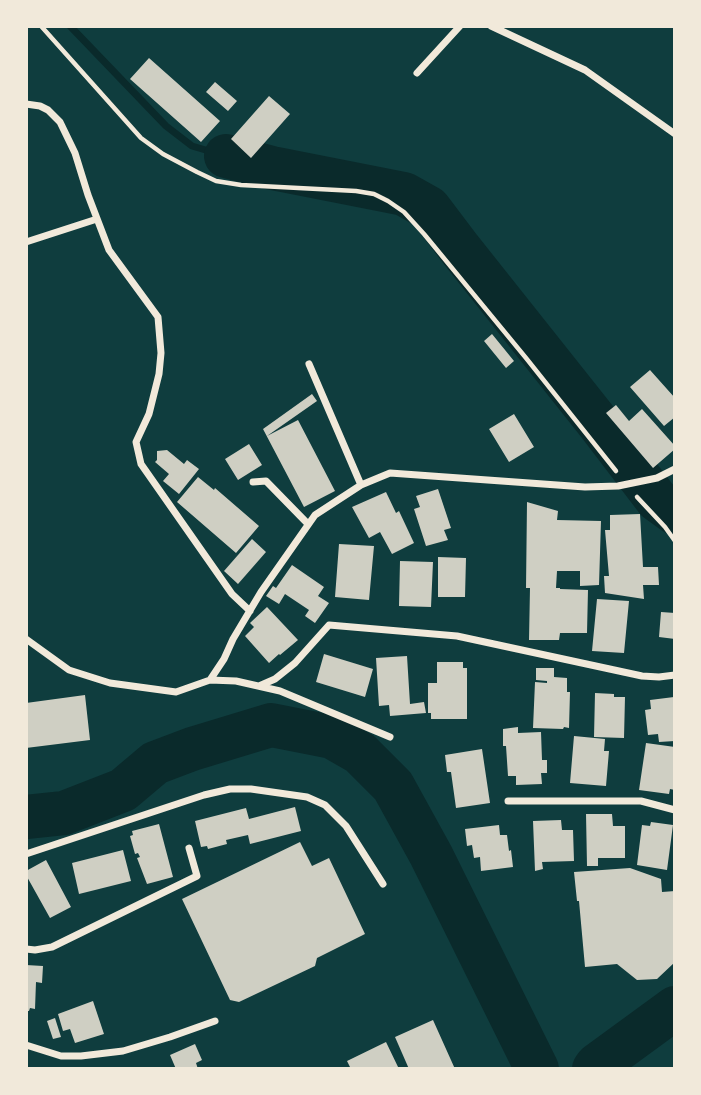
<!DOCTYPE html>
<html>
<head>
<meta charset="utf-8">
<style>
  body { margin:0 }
  #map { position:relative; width:701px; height:1095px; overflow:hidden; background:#0f3d3e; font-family:Quicksand,sans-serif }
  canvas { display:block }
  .frame { position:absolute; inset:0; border:28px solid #f1e9da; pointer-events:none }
</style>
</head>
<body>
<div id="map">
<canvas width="701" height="1095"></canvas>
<div class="frame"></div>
</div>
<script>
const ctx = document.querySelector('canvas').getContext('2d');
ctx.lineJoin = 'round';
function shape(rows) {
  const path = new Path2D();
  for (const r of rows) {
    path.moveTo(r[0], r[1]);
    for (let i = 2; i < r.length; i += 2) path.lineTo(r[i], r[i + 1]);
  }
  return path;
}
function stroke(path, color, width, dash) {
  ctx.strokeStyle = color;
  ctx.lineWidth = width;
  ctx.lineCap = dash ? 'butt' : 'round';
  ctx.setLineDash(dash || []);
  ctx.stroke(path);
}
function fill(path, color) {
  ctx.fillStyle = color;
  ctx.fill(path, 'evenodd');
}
stroke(shape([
  [70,26,166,126,192,146,226,156]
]), '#0a2a2b', 7);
stroke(shape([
  [226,156,272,168,404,194,429,208,460,249,599,424,657,500,675,513],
  [26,817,64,813,123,790,155,763,192,749,271,725,332,737,360,753,393,786,431,855,537,1069],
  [594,1069,597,1065,675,1008]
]), '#0a2a2b', 44);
fill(shape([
  [149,58,220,121,201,142,130,79],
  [215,82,237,101,228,111,206,92],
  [269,96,290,114,251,158,231,139],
  [492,334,514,361,506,368,484,341],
  [650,370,675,398,675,417,664,426,630,387],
  [312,394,317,401,267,436,298,420,335,491,304,507,263,429],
  [616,405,629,421,642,409,675,446,675,449,653,468,606,413],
  [514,414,534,447,509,462,489,429],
  [249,444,262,465,238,480,225,459],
  [167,450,184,464,187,460,199,469,179,494,163,481,169,474,155,462,157,460,157,451],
  [198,477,214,490,215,488,259,526,236,553,177,502],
  [438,489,451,528,444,530,448,540,426,546,414,509,420,507,416,496],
  [386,492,396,513,399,511,414,543,392,554,380,532,369,538,352,507],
  [527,502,558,511,557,520,601,521,599,585,580,586,580,571,557,571,556,588,560,588,560,589,588,590,587,633,560,633,559,640,529,640,530,588,526,588],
  [640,514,643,567,658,567,659,585,643,585,644,599,605,593,604,576,609,576,605,530,610,530,610,515],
  [252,539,266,552,238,584,224,571],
  [339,544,374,546,369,600,335,597],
  [438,557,466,558,465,597,438,597],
  [400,561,433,562,431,607,399,606],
  [292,565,324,587,318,596,329,603,315,623,305,616,309,610,285,594,279,604,266,596,273,586,276,588],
  [597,599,629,601,624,653,592,651],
  [267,607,298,640,280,655,279,654,269,663,245,636,254,627,250,623],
  [661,612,675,613,675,639,659,637],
  [324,654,373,669,365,697,316,682],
  [407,656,410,704,424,702,426,713,390,716,389,705,379,706,376,658],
  [437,662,463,662,463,668,467,668,467,719,431,719,431,713,428,713,428,683,437,683],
  [536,668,554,668,554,677,567,678,567,692,570,692,569,728,564,727,563,729,533,728,535,682,547,683,547,681,536,680],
  [595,693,614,694,614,697,625,697,624,738,594,737],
  [85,695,90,740,26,748,26,703],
  [674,697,675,741,659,742,658,734,648,735,645,710,651,709,650,700],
  [518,727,518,733,541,732,542,760,547,760,547,773,541,773,542,784,516,785,516,776,508,776,506,746,503,746,503,729],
  [574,736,605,739,604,751,609,751,606,786,570,783],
  [646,743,675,747,675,790,670,789,669,794,639,790],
  [482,749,490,803,456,808,451,772,447,772,445,755],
  [295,807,301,831,250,844,248,835,226,840,227,844,208,849,207,846,201,847,195,821,246,808,249,819],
  [586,814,612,814,613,826,625,826,625,858,598,858,598,866,587,866],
  [561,820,562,830,573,830,574,861,542,862,543,869,535,871,533,821],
  [651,822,673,825,667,870,637,865,642,825,650,826],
  [159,824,173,877,147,884,137,858,140,857,138,853,135,854,130,836,133,835,132,831],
  [499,825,500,835,507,835,509,851,511,850,513,867,481,871,480,857,474,858,472,845,467,846,465,829],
  [300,842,312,866,329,858,365,934,317,958,315,966,239,1002,230,1000,182,899],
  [123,850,131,881,79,894,72,863],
  [46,860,71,907,50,918,26,875,26,871],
  [630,868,661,879,662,892,675,891,675,962,657,979,637,980,617,964,585,967,579,901,577,901,574,872],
  [26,965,43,966,42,983,36,982,35,1009,30,1008,29,1011,26,1011],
  [93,1001,104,1034,75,1043,70,1029,63,1031,58,1014],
  [55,1018,61,1037,53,1039,47,1021],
  [433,1020,455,1069,409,1069,395,1037],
  [386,1042,399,1069,351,1069,347,1061],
  [195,1044,202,1060,196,1063,198,1069,176,1069,170,1055]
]), '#cfcfc3');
stroke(shape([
  [41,26,141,138,163,154,197,172,216,181,241,185,356,191,374,194,388,201,404,212,424,234,526,358,616,471],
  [637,497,665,527,675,541]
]), '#f1e9da', 4.5);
stroke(shape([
  [491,26,585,70,675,134],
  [417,73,460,26],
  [26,104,40,106,48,110,60,122,75,153,88,195,109,250,158,317,161,353,159,374,149,414,136,442,141,464,232,594,250,611],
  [26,242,97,219],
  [309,364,361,485],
  [253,482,266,481,308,524],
  [26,639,69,670,110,683,176,692,210,680,224,659,233,639,261,592,315,515,361,485,390,473,585,487,618,486,657,478,675,469],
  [210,680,236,681,280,691,390,737],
  [259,686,275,679,295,663,329,625,457,636,642,676,659,677,675,675],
  [508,801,641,801,675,810],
  [26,854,204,795,230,789,251,789,307,797,325,805,346,826,383,884],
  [26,949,35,950,52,947,197,876,189,848],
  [26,1045,61,1056,81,1056,123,1051,170,1037,215,1021]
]), '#f1e9da', 7);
</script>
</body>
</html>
